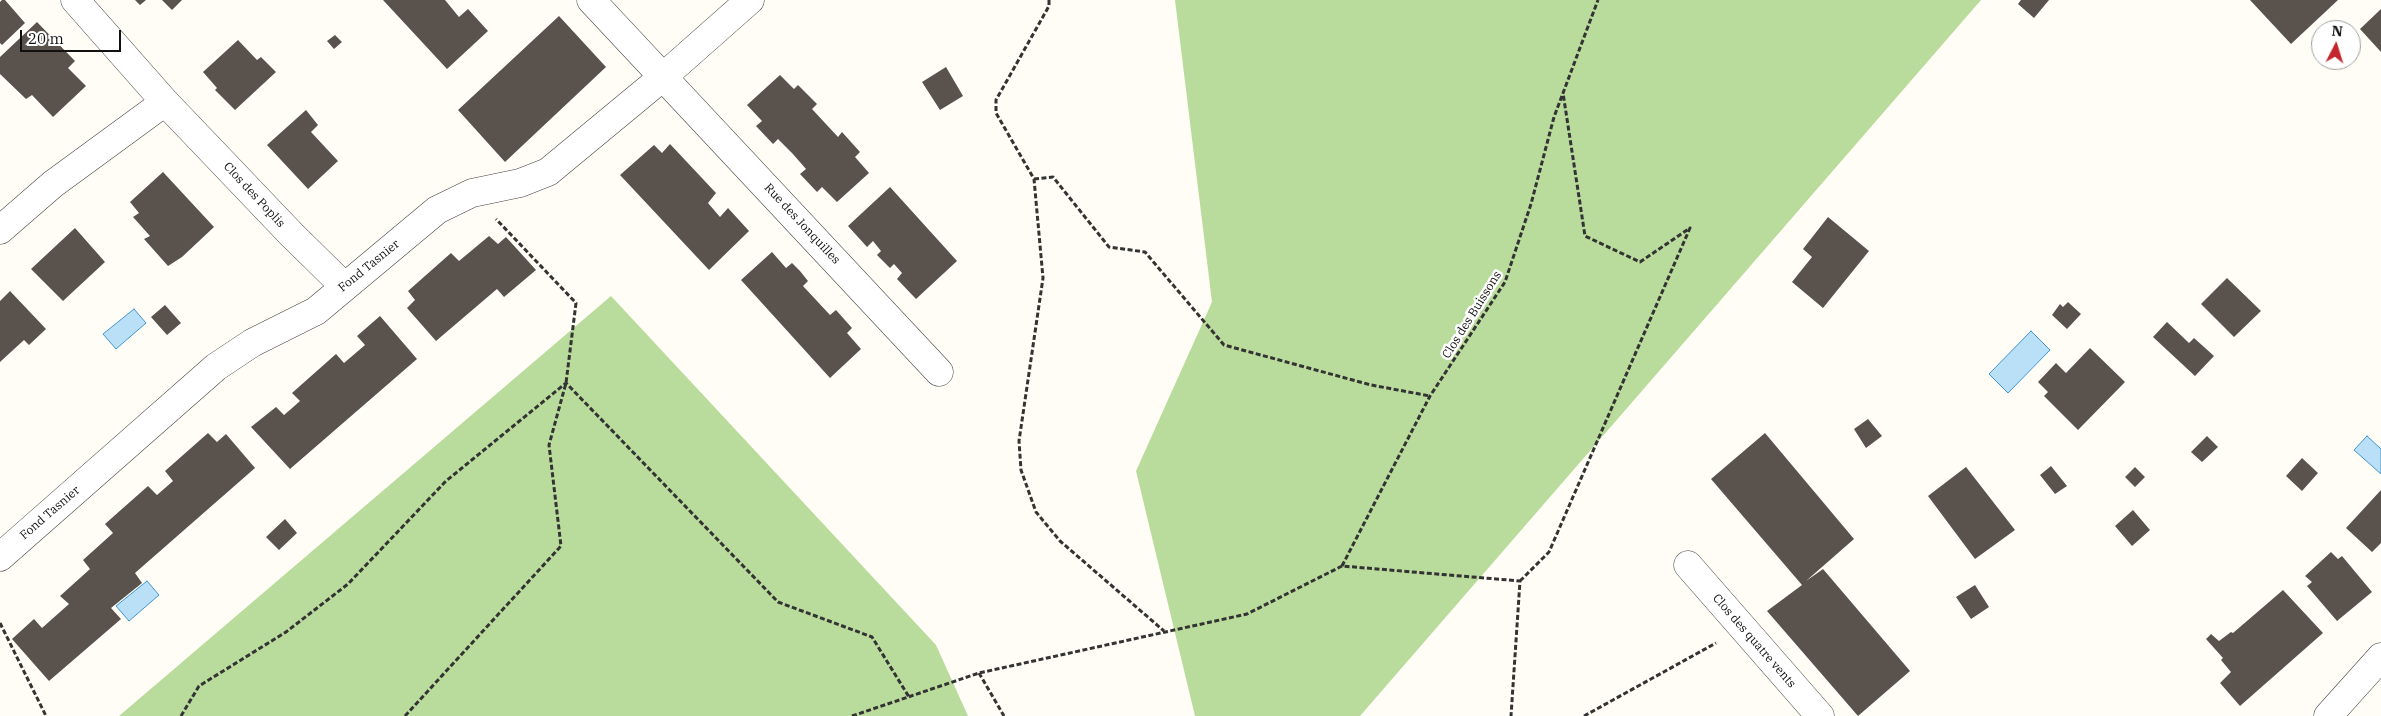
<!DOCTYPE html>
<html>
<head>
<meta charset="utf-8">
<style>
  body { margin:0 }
  #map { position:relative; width:2381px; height:716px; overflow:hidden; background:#fffdf5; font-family:"IBM Plex Serif",serif }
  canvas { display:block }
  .north { position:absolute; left:2311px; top:20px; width:50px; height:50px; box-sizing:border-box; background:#fff; border:1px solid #a0a0a0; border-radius:50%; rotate:5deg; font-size:14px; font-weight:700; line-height:20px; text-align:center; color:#111 }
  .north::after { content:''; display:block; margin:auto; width:18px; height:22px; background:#c4262e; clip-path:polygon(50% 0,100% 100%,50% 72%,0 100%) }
  .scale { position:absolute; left:20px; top:30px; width:101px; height:22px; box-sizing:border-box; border:2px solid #111; border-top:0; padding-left:6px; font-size:15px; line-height:18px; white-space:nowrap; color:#111; -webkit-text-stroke:4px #fff; paint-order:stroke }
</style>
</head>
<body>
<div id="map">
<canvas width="2381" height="716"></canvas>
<div class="north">N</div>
<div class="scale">20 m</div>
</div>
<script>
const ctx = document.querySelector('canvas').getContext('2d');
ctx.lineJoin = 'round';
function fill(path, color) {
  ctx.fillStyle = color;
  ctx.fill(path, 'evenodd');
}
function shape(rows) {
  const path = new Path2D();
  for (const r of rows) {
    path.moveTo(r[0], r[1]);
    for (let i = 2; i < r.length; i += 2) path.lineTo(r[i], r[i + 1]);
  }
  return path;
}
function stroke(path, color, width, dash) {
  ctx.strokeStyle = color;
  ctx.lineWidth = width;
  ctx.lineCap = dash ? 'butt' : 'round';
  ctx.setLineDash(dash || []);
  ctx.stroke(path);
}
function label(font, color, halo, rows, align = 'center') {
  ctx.font = font + ' "IBM Plex Serif",serif';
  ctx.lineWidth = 5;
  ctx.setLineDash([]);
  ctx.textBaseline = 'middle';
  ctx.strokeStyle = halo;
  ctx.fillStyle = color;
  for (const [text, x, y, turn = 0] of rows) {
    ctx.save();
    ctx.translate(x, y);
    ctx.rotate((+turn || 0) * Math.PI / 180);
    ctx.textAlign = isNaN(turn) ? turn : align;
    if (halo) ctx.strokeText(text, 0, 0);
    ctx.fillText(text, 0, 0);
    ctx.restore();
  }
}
fill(shape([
  [1175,0,1981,0,1360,716,1195,716,1136,471,1212,302],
  [611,296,936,645,968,716,119,716]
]), '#b9dc9c');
const water = shape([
  [134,309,146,323,116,349,103,334,134,309],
  [2031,331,2050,350,2008,393,1989,374,2031,331],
  [2367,436,2381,449,2381,474,2354,450,2367,436],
  [147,581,159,595,129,621,116,606,147,581]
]);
fill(water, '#b9e0f7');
stroke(water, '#3f96cf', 1);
fill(shape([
  [2,0,5,0,25,23,2,45,0,43,0,2],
  [135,0,146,0,140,5],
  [162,0,182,0,172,10],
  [383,0,445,0,459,17,468,9,488,31,447,69],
  [2021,0,2049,0,2034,18,2018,4],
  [2250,0,2338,0,2291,44],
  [2381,9,2381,52,2360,29],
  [559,16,606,67,505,162,458,110],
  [37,22,75,61,68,68,86,86,53,117,32,95,26,99,0,74,0,57],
  [335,35,342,42,334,49,327,41],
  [238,40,257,60,261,57,276,72,235,110,215,90,217,88,203,72],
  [946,67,963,96,940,110,922,82],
  [780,75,794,89,798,85,817,104,812,109,838,137,842,132,860,152,855,157,869,173,837,202,822,187,817,192,800,174,806,169,792,153,778,139,773,144,756,126,762,121,747,105],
  [306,110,318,125,311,132,338,161,308,189,267,145],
  [670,144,716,193,708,203,720,217,728,208,749,231,709,270,620,175,654,145,662,153],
  [163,172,214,227,182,257,168,266,144,239,150,236,133,217,139,213,130,202],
  [890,187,957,261,916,299,897,279,902,273,894,264,890,268,877,255,881,251,873,241,867,247,848,226],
  [1828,217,1869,251,1823,308,1792,282,1812,257,1803,249],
  [75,228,105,262,63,301,31,269],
  [489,236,498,244,506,237,536,270,504,297,497,289,436,341,407,308,415,300,408,291,451,253,459,261],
  [772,252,786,268,792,263,800,271,808,281,803,286,830,315,836,310,852,328,847,333,861,349,830,378,741,280],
  [2227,278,2261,311,2234,337,2201,304],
  [10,291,46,329,29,345,24,340,0,362,0,301],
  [2068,302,2081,314,2067,329,2052,315,2060,304,2063,307],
  [165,305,181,323,167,335,151,317],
  [380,316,417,359,290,469,251,427,276,407,284,415,291,409,300,401,292,393,336,354,344,363,365,345,357,336],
  [2167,322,2189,343,2194,338,2214,356,2195,376,2153,337],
  [2090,348,2125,382,2078,430,2044,396,2048,392,2038,382,2056,363,2066,373],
  [1868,419,1882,436,1866,448,1854,429],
  [208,433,217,442,226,434,255,468,135,573,142,583,111,608,121,619,49,681,12,639,34,619,42,628,69,604,60,596,90,569,83,560,113,533,105,524,148,486,157,495,173,481,165,471],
  [1765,433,1854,539,1806,581,1823,569,1910,671,1858,716,1767,611,1802,585,1711,479],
  [2207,436,2218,447,2202,462,2191,452],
  [2302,458,2318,473,2302,491,2286,476],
  [2051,466,2067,486,2055,494,2040,475],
  [1966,467,2015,530,1975,559,1928,496],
  [2135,467,2145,477,2135,487,2125,477],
  [2381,490,2381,543,2372,552,2346,528],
  [2133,510,2150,530,2132,546,2115,526],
  [285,519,297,533,279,550,266,537],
  [2331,552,2338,559,2342,556,2372,592,2337,621,2307,586,2312,582,2305,576],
  [1975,585,1989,607,1971,619,1956,597],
  [2283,590,2323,633,2240,706,2220,683,2231,672,2221,660,2223,658,2206,639,2211,634,2219,641,2231,632,2233,633]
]), '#5a524d');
const minor = shape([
  [75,0,165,102],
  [591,0,939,372],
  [0,230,53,184,165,102,292,235,344,286],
  [0,557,216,367,252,343,316,311,437,210,472,193,520,183,548,172,664,76,750,0],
  [1688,565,1820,716],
  [2328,716,2381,657]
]);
stroke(minor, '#444', 29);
stroke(shape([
  [1049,0,1049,6,996,100,996,113,1034,179,1043,278,1019,441,1021,470,1036,512,1060,541,1164,631],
  [1034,179,1053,177,1109,247,1145,252,1224,345,1371,385,1430,396],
  [1342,566,1430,396,1505,282,1531,204,1554,117,1598,0],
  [1520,581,1549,552,1690,228,1640,262,1585,236,1563,93],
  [0,623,46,716],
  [979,673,1004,716],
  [181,716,199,686,286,632,348,584,446,481,566,383,778,602,872,637,909,697],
  [405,716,561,546,549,445,566,383,576,303,496,219],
  [852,716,979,673,1247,614,1342,566,1520,581,1511,716],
  [1584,716,1716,643]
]), '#333', 3, [5, 2.5]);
stroke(minor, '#fff', 28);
label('12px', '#111', '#fff', [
  ["Clos des Poplis",254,195,47],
  ["Rue des Jonquilles",802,224,47],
  ["Fond Tasnier",369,266,-39],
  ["Clos des Buissons",1472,315,-58],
  ["Fond Tasnier",50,513,-41],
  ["Clos des quatre vents",1754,641,49]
]);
</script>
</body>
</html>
